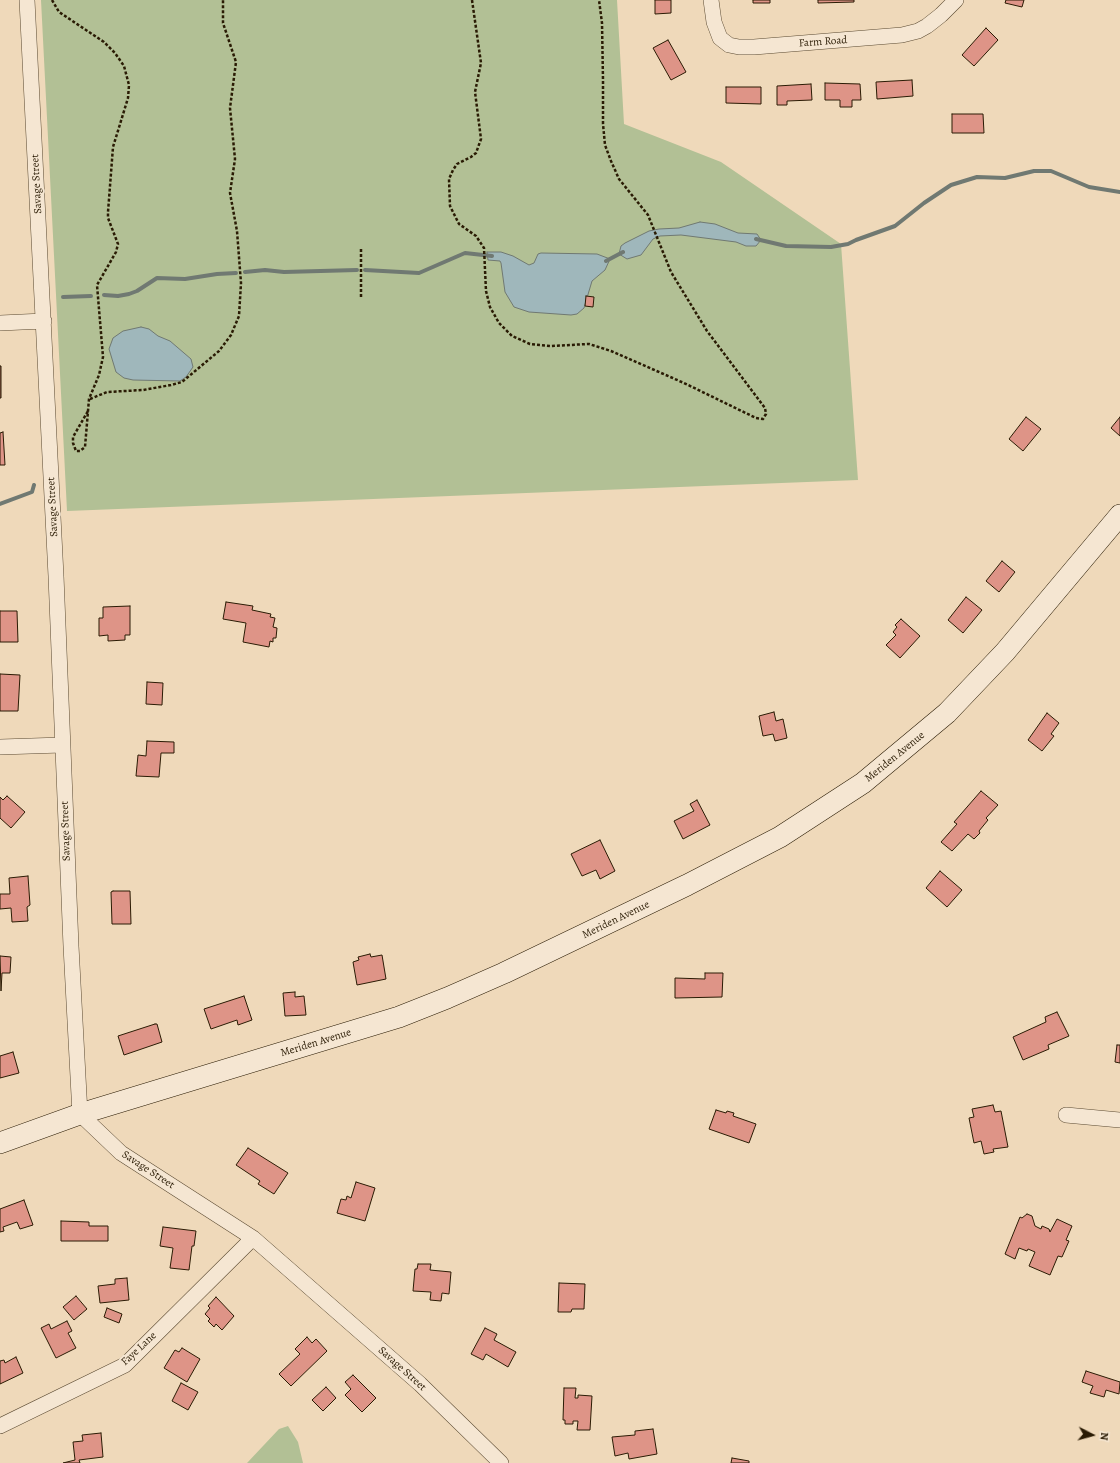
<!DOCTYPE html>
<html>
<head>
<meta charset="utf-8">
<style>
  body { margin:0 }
  #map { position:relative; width:1120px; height:1463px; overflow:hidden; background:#efd9ba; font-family:Alegreya,serif }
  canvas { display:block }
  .north { position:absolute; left:1072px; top:1415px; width:40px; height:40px; -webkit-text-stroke:3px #f5e6d2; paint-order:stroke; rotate:96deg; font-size:11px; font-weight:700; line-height:16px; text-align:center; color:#2a1b04 }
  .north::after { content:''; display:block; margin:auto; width:14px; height:18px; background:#2a1b04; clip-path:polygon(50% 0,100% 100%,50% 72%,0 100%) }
</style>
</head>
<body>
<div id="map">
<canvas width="1120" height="1463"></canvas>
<div class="north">N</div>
</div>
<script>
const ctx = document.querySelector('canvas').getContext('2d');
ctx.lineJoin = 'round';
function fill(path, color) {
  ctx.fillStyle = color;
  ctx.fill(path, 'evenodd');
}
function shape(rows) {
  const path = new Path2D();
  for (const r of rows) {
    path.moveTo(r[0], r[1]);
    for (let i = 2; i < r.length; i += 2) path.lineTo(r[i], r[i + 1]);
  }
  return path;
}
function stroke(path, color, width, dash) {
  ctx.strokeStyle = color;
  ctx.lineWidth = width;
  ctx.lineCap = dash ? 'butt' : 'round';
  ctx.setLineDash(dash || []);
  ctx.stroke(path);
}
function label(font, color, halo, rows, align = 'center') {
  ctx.font = font + ' Alegreya,serif';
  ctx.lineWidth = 4;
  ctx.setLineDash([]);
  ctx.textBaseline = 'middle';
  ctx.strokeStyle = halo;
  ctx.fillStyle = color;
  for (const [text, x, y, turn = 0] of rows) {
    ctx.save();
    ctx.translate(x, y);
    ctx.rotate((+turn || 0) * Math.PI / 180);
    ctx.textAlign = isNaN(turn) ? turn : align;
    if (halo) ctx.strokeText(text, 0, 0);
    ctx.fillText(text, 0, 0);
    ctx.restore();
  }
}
fill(shape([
  [41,0,617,0,624,124,721,162,841,244,858,480,67,511],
  [288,1426,298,1442,303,1463,247,1463,279,1429]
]), '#b2c095');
const water = shape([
  [700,222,715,224,738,233,757,234,761,240,756,246,746,246,736,242,681,235,660,236,653,239,641,255,627,259,619,254,621,246,625,243,649,231,659,229,679,228,700,222],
  [487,252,501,252,513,256,529,265,534,263,538,254,541,253,597,254,610,259,605,270,592,281,584,308,577,314,571,315,529,312,514,307,505,292,501,263,500,261,488,260,487,252],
  [141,327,149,329,158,336,170,341,191,359,193,367,186,377,180,381,133,380,124,378,116,372,109,349,113,338,123,331,141,327]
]);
fill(water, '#9fb7bb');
stroke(water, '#707972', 1);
stroke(shape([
  [756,239,786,246,831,247,848,244,856,240,895,226,924,203,951,185,977,177,1005,178,1034,171,1051,171,1089,187,1120,192],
  [606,261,623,252],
  [365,270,419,273,465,253,492,256],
  [245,272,265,270,284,272,357,270],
  [104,295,118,296,129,294,137,291,157,278,185,279,217,274,236,273],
  [63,297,91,296],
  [0,504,32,492,34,485]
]), '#707972', 4);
const building = shape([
  [655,0,671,0,671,13,655,14,655,0],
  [753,0,770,0,770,3,753,3,753,0],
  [818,0,854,0,854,2,818,3,818,0],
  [1006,0,1024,0,1022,7,1005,3,1006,0],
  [986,28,998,40,974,66,962,55,986,28],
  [668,40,686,72,671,80,653,48,668,40],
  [912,80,913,96,877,99,876,82,912,80],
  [825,83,860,84,861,100,852,100,852,107,840,107,840,100,825,100,825,83],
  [811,84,812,100,787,101,787,105,777,105,777,86,811,84],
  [726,87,761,87,761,104,726,103,726,87],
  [952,114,983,114,984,133,952,133,952,114],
  [586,296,594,297,593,307,585,306,586,296],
  [0,366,1,366,1,398,0,398,0,366],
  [1026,417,1041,429,1023,451,1009,439,1026,417],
  [1120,417,1120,436,1111,428,1120,417],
  [3,432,5,465,0,465,0,433,3,432],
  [1002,561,1015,572,999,592,986,581,1002,561],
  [966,597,982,610,963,633,948,620,966,597],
  [226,602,253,606,252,610,271,614,270,617,275,618,273,627,277,628,276,638,273,638,273,642,270,641,269,647,243,642,246,623,223,619,226,602],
  [130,606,130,635,125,635,125,640,108,641,108,635,99,636,99,618,103,618,103,607,130,606],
  [0,611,17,611,18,642,0,642,0,611],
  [901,619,920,636,900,658,886,645,896,635,893,632,897,627,895,625,901,619],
  [0,674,20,675,18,711,0,711,0,674],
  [147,682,163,683,162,705,146,704,147,682],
  [774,712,776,721,783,719,787,738,775,741,773,734,763,736,759,716,774,712],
  [1047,713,1059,723,1051,734,1054,736,1042,751,1028,740,1047,713],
  [147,741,174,742,174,753,161,753,159,777,136,776,138,755,146,756,147,741],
  [981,791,998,805,986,818,988,820,979,831,980,833,974,839,968,834,952,851,941,842,957,824,954,822,981,791],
  [7,796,25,812,11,828,0,818,0,797,3,800,7,796],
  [697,800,710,825,683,839,674,821,694,811,690,804,697,800],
  [600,840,615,871,600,879,596,870,582,876,571,854,600,840],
  [940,871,962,890,947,907,926,888,940,871],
  [28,876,30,905,27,907,28,921,12,922,11,908,0,909,0,894,10,894,9,878,28,876],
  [113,891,130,891,131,924,112,924,111,892,113,891],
  [370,954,371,957,382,955,386,979,357,985,353,962,359,960,358,957,370,954],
  [0,956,11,957,10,973,2,973,1,991,0,956],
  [705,973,723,973,722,997,675,998,675,978,705,979,705,973],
  [295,992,295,997,304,996,306,1015,285,1016,283,993,295,992],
  [244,996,252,1020,238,1025,237,1020,211,1029,204,1009,244,996],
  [1057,1012,1069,1036,1048,1045,1049,1049,1023,1060,1013,1037,1046,1022,1045,1017,1057,1012],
  [155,1024,157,1024,162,1042,124,1055,118,1036,155,1024],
  [1117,1045,1120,1045,1120,1063,1115,1062,1117,1045],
  [13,1052,19,1073,0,1078,0,1056,13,1052],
  [993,1105,995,1112,1001,1111,1008,1147,993,1149,994,1152,984,1154,981,1141,974,1143,969,1118,974,1117,972,1109,993,1105],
  [716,1110,726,1113,727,1111,734,1113,733,1116,756,1124,749,1143,709,1129,716,1110],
  [248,1148,288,1173,274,1194,258,1184,260,1181,236,1165,248,1148],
  [356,1182,375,1188,365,1221,337,1213,341,1199,346,1200,347,1196,351,1198,356,1182],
  [24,1200,33,1225,20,1229,17,1222,3,1227,4,1231,0,1232,0,1209,24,1200],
  [1027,1214,1032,1216,1035,1226,1041,1229,1042,1226,1049,1229,1050,1232,1057,1219,1072,1226,1066,1240,1069,1241,1062,1257,1058,1256,1050,1275,1029,1266,1035,1252,1028,1249,1027,1251,1019,1248,1015,1259,1005,1254,1020,1217,1022,1218,1027,1214],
  [61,1221,89,1222,89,1226,108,1226,108,1241,61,1241,61,1221],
  [163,1227,196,1231,194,1246,192,1246,189,1270,170,1268,173,1248,160,1246,163,1227],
  [418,1264,431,1264,430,1270,451,1272,449,1294,442,1293,441,1301,430,1300,431,1292,413,1291,415,1269,417,1269,418,1264],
  [127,1278,129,1300,100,1303,98,1286,115,1284,115,1279,127,1278],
  [559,1283,585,1284,584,1309,572,1309,571,1312,558,1312,559,1283],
  [76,1296,87,1309,74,1320,63,1307,76,1296],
  [216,1297,234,1316,222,1330,216,1324,214,1327,208,1321,210,1319,205,1314,210,1308,208,1306,216,1297],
  [107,1308,122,1314,119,1323,104,1317,107,1308],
  [67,1321,72,1331,68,1333,76,1348,56,1358,41,1328,49,1324,51,1329,67,1321],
  [485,1328,497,1334,494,1340,516,1352,508,1367,486,1354,483,1360,471,1354,485,1328],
  [307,1337,312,1343,316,1339,327,1351,291,1386,279,1374,300,1354,295,1349,307,1337],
  [182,1348,200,1359,187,1382,164,1368,175,1350,179,1352,182,1348],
  [16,1357,23,1373,0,1384,0,1361,4,1360,5,1363,16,1357],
  [1086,1371,1120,1382,1119,1394,1106,1390,1104,1397,1090,1393,1093,1386,1082,1382,1086,1371],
  [353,1375,376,1398,362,1412,345,1395,351,1389,345,1382,353,1375],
  [181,1383,198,1392,188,1410,172,1401,181,1383],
  [326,1387,336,1398,323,1411,312,1400,326,1387],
  [564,1388,576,1388,575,1398,578,1398,578,1395,592,1396,590,1430,577,1430,578,1421,573,1421,573,1424,565,1424,565,1420,563,1420,564,1388],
  [653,1429,657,1454,629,1459,628,1453,615,1456,612,1437,635,1435,635,1431,653,1429],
  [101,1433,103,1457,79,1460,80,1463,63,1463,75,1460,73,1442,83,1441,82,1435,101,1433],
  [732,1458,749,1461,749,1463,731,1463,732,1458]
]);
fill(building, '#de9487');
stroke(building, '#2a1b04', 1);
const minor = shape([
  [27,0,56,576,71,946,80,1114,121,1153,253,1238,420,1384,501,1463],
  [711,0,714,22,720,38,729,45,739,47,754,47,902,35,918,31,927,26,941,15,956,0],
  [0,323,44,321],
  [0,747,62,745],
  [1066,1115,1120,1120],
  [0,1426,125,1365,253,1238]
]);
const secondary = shape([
  [0,1143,80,1114,399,1017,447,998,504,973,687,885,780,837,863,783,947,713,1005,652,1120,515]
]);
stroke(minor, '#5b4a32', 16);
stroke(secondary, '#2a1b04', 22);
stroke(shape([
  [52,0,59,12,104,42,115,53,124,66,129,85,128,98,113,147,108,212,108,218,118,244,116,252,97,285,103,357,99,375,89,399,85,447,80,451,76,451,73,443,73,437,88,411],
  [472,0,481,63,475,92,481,139,476,153,471,157,457,164,453,170,449,179,450,206,459,224,476,236,484,248,486,291,490,307,499,323,512,336,530,344,550,346,589,344,611,351,684,383,756,418,763,419,766,414,765,408,707,331,671,272,648,215,619,179,611,161,605,145,603,124,603,80,602,23,599,0],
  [361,297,361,247],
  [90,399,107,392,143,390,171,385,182,382,219,351,231,335,239,316,241,283,237,231,230,193,235,159,230,108,236,62,223,23,223,0]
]), '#2a1b04', 2.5, [3, 2]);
stroke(minor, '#f5e6d2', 15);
stroke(secondary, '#f5e6d2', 21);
label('11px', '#2a1b04', '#f5e6d2', [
  ["Farm Road",823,42,-4],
  ["Savage Street",37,184,-93],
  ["Savage Street",53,507,-93],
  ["Meriden Avenue",895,757,-39],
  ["Savage Street",66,831,-92],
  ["Meriden Avenue",616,920,-26],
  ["Meriden Avenue",316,1043,-17],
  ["Savage Street",148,1170,33],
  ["Faye Lane",139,1349,-43],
  ["Savage Street",402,1369,42]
]);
</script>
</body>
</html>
